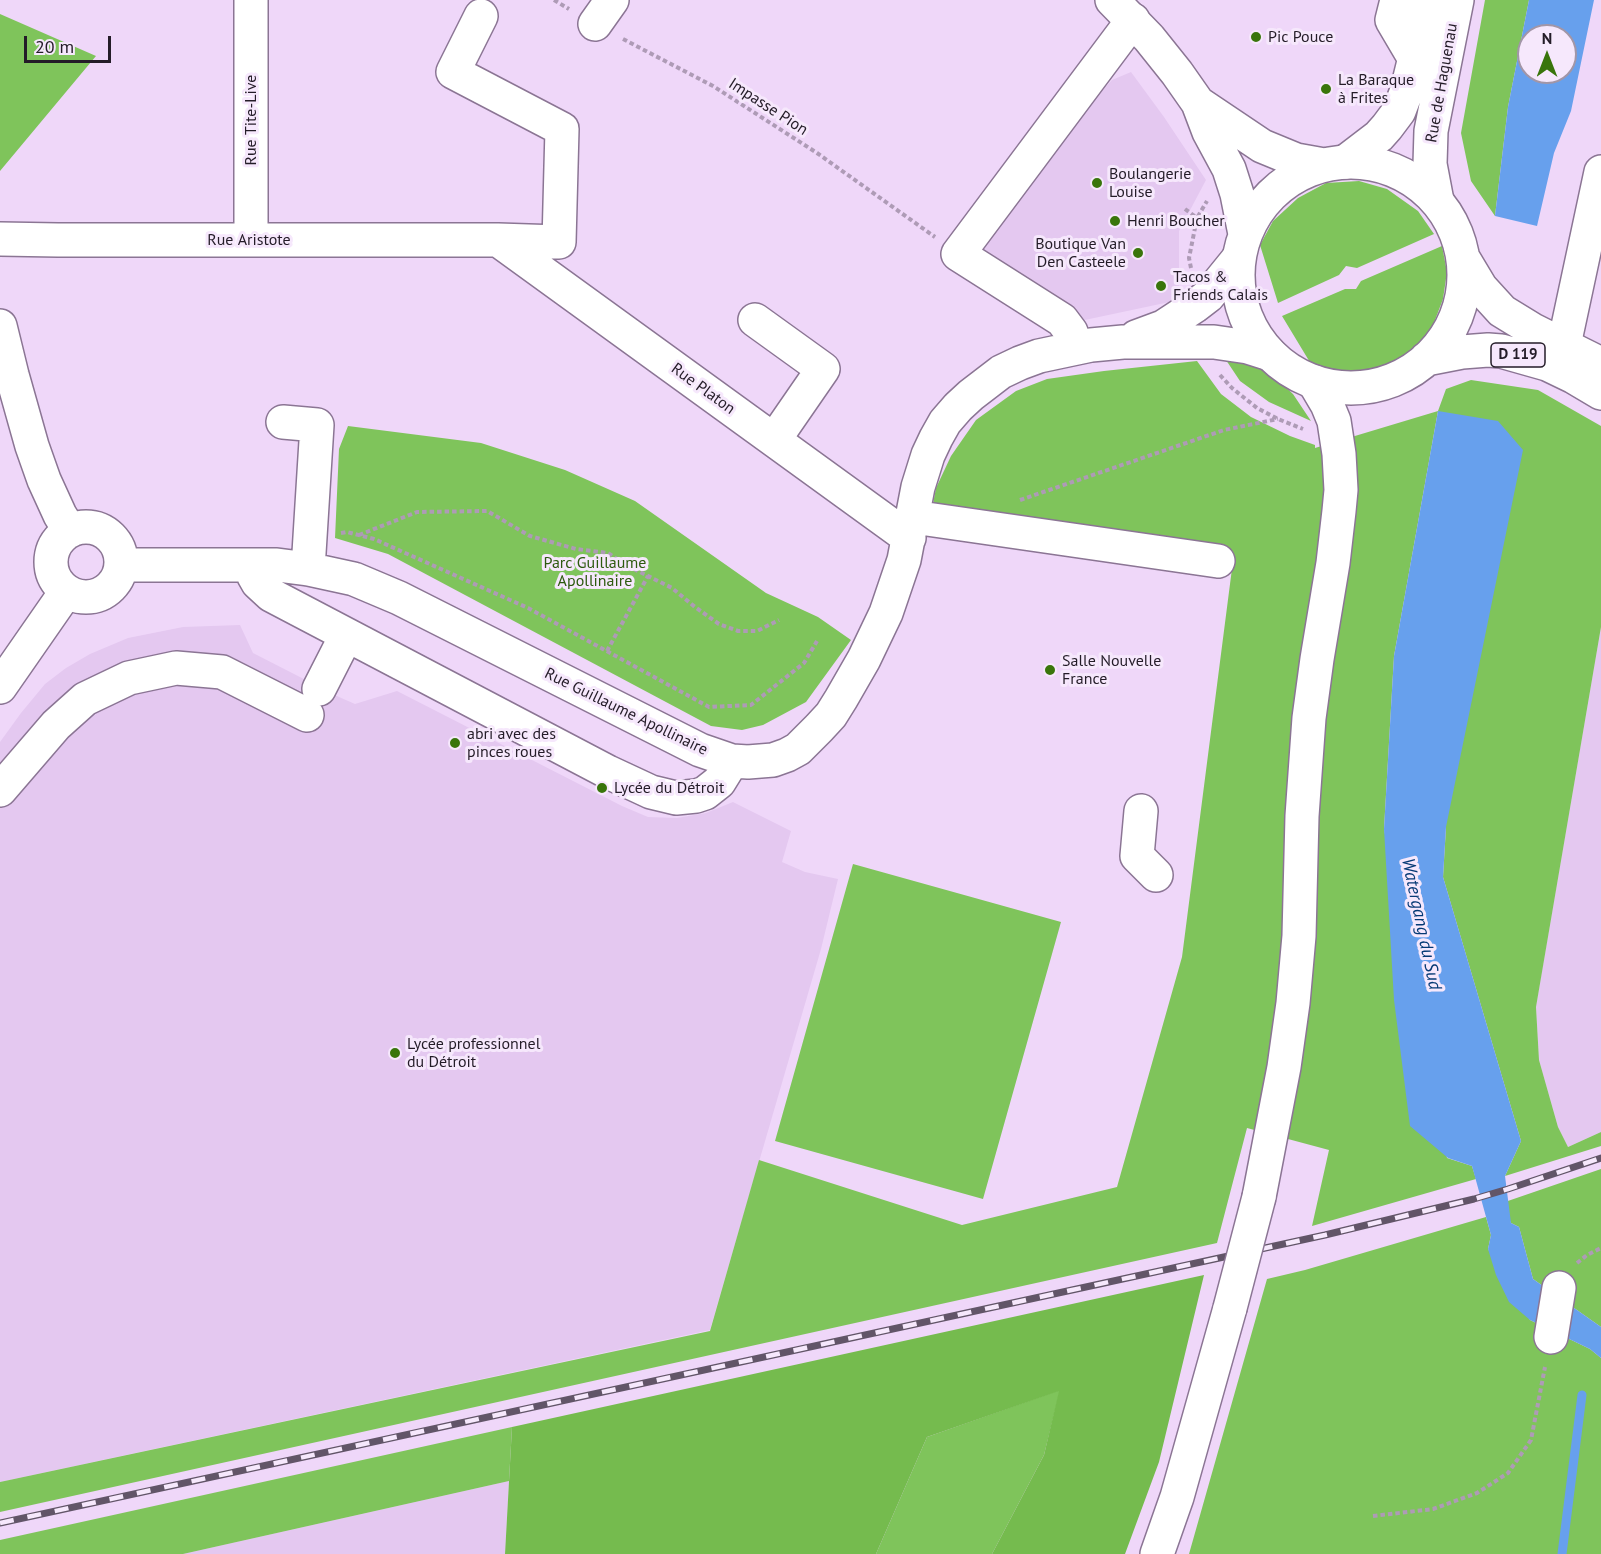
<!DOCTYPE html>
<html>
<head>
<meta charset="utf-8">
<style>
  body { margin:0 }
  #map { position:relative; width:1601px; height:1554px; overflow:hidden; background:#efd7f9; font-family:"PT Sans",sans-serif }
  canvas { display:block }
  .north { position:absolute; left:1517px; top:24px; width:60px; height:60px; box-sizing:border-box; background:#f6e8fc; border:2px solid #a296a7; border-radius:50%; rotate:0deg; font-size:16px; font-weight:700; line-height:24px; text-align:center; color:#241c28 }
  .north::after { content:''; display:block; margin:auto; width:21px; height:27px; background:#39750b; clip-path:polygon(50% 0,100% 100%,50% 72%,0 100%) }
  .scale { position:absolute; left:24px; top:36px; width:87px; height:27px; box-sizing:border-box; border:3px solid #241c28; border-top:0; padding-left:8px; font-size:18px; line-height:21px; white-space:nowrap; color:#241c28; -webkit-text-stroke:4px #f6e8fc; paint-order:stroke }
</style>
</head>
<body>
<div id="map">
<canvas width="1601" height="1554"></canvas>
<div class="north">N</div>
<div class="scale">20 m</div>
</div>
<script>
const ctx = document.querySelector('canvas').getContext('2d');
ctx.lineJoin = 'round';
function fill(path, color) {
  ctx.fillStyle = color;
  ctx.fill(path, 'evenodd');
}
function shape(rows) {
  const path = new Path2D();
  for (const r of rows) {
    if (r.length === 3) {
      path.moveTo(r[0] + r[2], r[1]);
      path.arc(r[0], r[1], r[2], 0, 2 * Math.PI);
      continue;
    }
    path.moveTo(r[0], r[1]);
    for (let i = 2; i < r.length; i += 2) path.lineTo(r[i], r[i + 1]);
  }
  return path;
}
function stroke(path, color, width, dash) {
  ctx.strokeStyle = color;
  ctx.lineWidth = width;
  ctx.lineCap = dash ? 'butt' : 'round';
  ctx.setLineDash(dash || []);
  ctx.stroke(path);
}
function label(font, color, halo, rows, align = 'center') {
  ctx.font = font + ' "PT Sans",sans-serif';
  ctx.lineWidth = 6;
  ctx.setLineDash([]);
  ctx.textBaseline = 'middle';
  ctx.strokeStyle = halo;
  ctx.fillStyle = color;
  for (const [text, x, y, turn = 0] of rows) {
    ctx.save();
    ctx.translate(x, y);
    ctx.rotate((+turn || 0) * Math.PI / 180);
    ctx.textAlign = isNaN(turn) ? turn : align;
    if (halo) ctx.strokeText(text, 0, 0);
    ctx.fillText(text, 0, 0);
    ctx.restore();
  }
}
fill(shape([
  [1131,72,1164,117,1206,180,1179,231,1179,300,1080,321,974,254,1069,127,1112,80],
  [240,625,253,653,339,697,355,704,397,691,622,806,648,817,677,818,706,813,733,802,791,831,782,862,805,872,838,879,821,949,710,1330,0,1482,0,742,21,713,45,684,66,668,90,654,128,638,183,627],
  [1601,627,1601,1132,1568,1147,1558,1127,1539,1060,1536,1006],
  [509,1481,505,1554,183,1554]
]), '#e4c8f0');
fill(shape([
  [1485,0,1529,0,1508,107,1495,216,1471,181,1461,133],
  [0,14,96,56,0,171],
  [1359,181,1387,189,1418,211,1434,234,1357,268,1346,266,1339,275,1278,303,1260,245,1273,221,1298,198,1326,183],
  [1442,246,1447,272,1443,299,1432,328,1414,353,1382,370,1356,373,1332,371,1311,364,1282,316,1345,289,1356,289,1361,281],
  [1222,354,1242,358,1269,372,1293,394,1311,421,1269,402,1240,381],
  [1197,361,1221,394,1251,417,1290,436,1315,445,1315,448,1438,411,1446,389,1471,380,1538,390,1601,426,1601,627,1536,1007,1539,1060,1558,1127,1568,1147,1601,1132,1601,1146,1505,1176,1521,1141,1443,877,1446,827,1438,411,1394,656,1384,829,1447,1158,1472,1166,1476,1179,1312,1226,1329,1150,1247,1128,1217,1243,0,1512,0,1482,710,1331,759,1160,962,1225,1117,1187,1182,957,1234,553,932,509,936,488,951,456,976,420,1016,391,1047,379,1104,371],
  [348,426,481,443,565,470,635,501,766,593,818,617,851,640,806,702,763,725,742,730,711,726,388,554,335,538,339,449],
  [853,864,1061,922,983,1199,775,1141],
  [1601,1169,1601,1327,1533,1279,1519,1227,1511,1223,1502,1203],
  [1486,1217,1491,1235,1488,1249,1530,1320,1590,1349,1601,1358,1601,1554,1189,1554,1267,1279,1305,1270],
  [1060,1390,1044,1455,992,1554,876,1554,927,1437],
  [512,1427,509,1481,183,1554,0,1554,0,1540]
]), '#7fc45b');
fill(shape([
  [1204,1275,1159,1462,1125,1554,992,1554,1044,1455,1059,1391,927,1437,876,1554,505,1554,512,1427]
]), '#75bb4e');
fill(shape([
  [1529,0,1594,0,1571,111,1554,153,1537,226,1495,216,1508,107],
  [1529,36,1565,36,1565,72,1529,72],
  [1438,411,1498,421,1523,450,1446,827,1443,877,1521,1141,1505,1176,1511,1223,1519,1227,1533,1279,1601,1327,1601,1358,1590,1349,1530,1320,1509,1302,1496,1275,1488,1249,1491,1235,1472,1166,1448,1158,1410,1126,1394,1000,1384,829,1394,656]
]), '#67a0ed');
stroke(shape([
  [1562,1554,1582,1395]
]), '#67a0ed', 9);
const minor = shape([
  [251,0,251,239],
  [1397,0,1392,20,1415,59],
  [595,24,612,0],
  [1345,162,1379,136,1387,127,1399,111,1407,90,1429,0],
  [1437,201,1430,164,1431,131,1457,0],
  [0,239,58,240,498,240,559,242,562,129,453,72,481,16],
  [498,240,909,538],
  [755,320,823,369,774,440],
  [0,326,12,375,32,446,44,480,60,515,70,531],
  [1136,337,1163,327,1195,306,1208,296,1238,259],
  [1564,345,1601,172],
  [1076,348,1071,332,1062,320,958,254,1133,20],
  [283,422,317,425,308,569],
  [913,517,1218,561],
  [86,562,35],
  [121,565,277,565,308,569,354,579,399,598,700,750,732,761,748,762,773,760,787,755,798,749,819,728,831,715,841,699,864,659,886,613,904,560,918,487,928,455,936,438,945,422,958,407,971,395,1001,372,1020,363,1039,356,1091,345,1123,342,1214,342,1248,347,1270,354],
  [250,565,254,576,258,583,271,595,608,772,651,792,676,798,696,796,705,793,719,782,732,761],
  [0,687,66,592],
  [319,689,346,636],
  [0,790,56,725,85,699,129,678,176,668,222,672,307,715],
  [1141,811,1137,856,1156,875],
  [1551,1337,1559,1288]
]);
const major = shape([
  [1112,0,1149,38,1177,73,1198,103,1209,132,1229,169,1237,194,1245,234],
  [1198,103,1262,146,1296,160,1324,165],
  [1351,275,113],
  [1463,258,1481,288,1502,311,1533,330,1601,364],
  [1426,359,1462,352,1488,350,1501,351,1547,364,1574,377,1601,393]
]);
const highway = shape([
  [1259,1197,1284,1067,1293,1003,1299,936,1302,816,1309,718,1317,659,1333,563,1339,511,1341,490,1339,454,1334,421,1327,404,1314,382],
  [1157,1554,1177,1497,1230,1308]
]);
stroke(minor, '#8b7594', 36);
stroke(major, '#8b7594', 36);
stroke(highway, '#8b7594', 36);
stroke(shape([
  [554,0,569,9],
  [623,39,713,86,817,153,935,237],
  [1185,209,1197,218],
  [1191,268,1189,258,1197,218,1207,201],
  [1220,375,1232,388,1257,408,1278,419,1303,429],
  [1020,500,1224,430,1278,419],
  [341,533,347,532,374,539,528,608,709,707,751,705,804,663,817,641],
  [359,535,417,512,487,511,530,536,576,549,608,553,626,565,672,588,695,607,719,624,738,631,757,631,779,620],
  [607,651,648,576],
  [1577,1263,1587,1255,1601,1248],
  [1373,1516,1433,1509,1477,1493,1508,1473,1531,1440,1545,1367]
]), '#ae9bb6', 4, [4.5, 3]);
stroke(minor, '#fff', 33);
stroke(major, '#fff', 33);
stroke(highway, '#fff', 33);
const rail = shape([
  [0,1523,1325,1235,1474,1199,1508,1189,1601,1158]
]);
stroke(rail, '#625568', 7);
stroke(rail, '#f6e8fc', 4.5, [14]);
const highwayBridge = shape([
  [1230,1308,1259,1197]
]);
stroke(highwayBridge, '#8b7594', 36, []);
stroke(highwayBridge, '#fff', 33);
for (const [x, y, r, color] of [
  [1256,37,6,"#39750b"],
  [1326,89,6,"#39750b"],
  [1097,183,6,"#39750b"],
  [1115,221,6,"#39750b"],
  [1138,253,6,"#39750b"],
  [1161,286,6,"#39750b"],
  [1050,670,6,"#39750b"],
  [455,743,6,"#39750b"],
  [602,788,6,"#39750b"],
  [395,1053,6,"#39750b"]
]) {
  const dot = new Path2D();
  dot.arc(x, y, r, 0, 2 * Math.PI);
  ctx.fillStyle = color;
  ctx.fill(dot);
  stroke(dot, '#f6e8fc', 2);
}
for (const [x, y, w] of [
  [1518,355,54]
]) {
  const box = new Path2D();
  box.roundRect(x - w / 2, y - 12, w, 24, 4.5);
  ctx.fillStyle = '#f6e8fc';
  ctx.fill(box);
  stroke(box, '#241c28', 1.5);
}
label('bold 15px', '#241c28', null, [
  ["D 119",1518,355]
]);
label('16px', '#241c28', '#f6e8fc', [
  ["Pic Pouce",1268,37],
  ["La Baraque",1338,80],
  ["à Frites",1338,98],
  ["Boulangerie",1109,174],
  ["Louise",1109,192],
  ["Henri Boucher",1127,221],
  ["Boutique Van",1126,244,"right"],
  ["Den Casteele",1126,262,"right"],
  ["Tacos &",1173,277],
  ["Friends Calais",1173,295],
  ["Salle Nouvelle",1062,661],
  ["France",1062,679],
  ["abri avec des",467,734],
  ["pinces roues",467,752],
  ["Lycée du Détroit",614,788],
  ["Lycée professionnel",407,1044],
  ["du Détroit",407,1062]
], 'left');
label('16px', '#241c28', '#f6e8fc', [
  ["Rue de Haguenau",1442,83,-80],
  ["Impasse Pion",768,107,33],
  ["Rue Tite-Live",251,120,-90],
  ["Rue Aristote",249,240],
  ["Rue Platon",703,389,36],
  ["Rue Guillaume Apollinaire",626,712,26]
]);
label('16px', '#2d5a0e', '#f6e8fc', [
  ["Parc Guillaume",595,563],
  ["Apollinaire",595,581]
]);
label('italic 18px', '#053975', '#f6e8fc', [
  ["Watergang du Sud",1421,924,78]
]);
</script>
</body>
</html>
